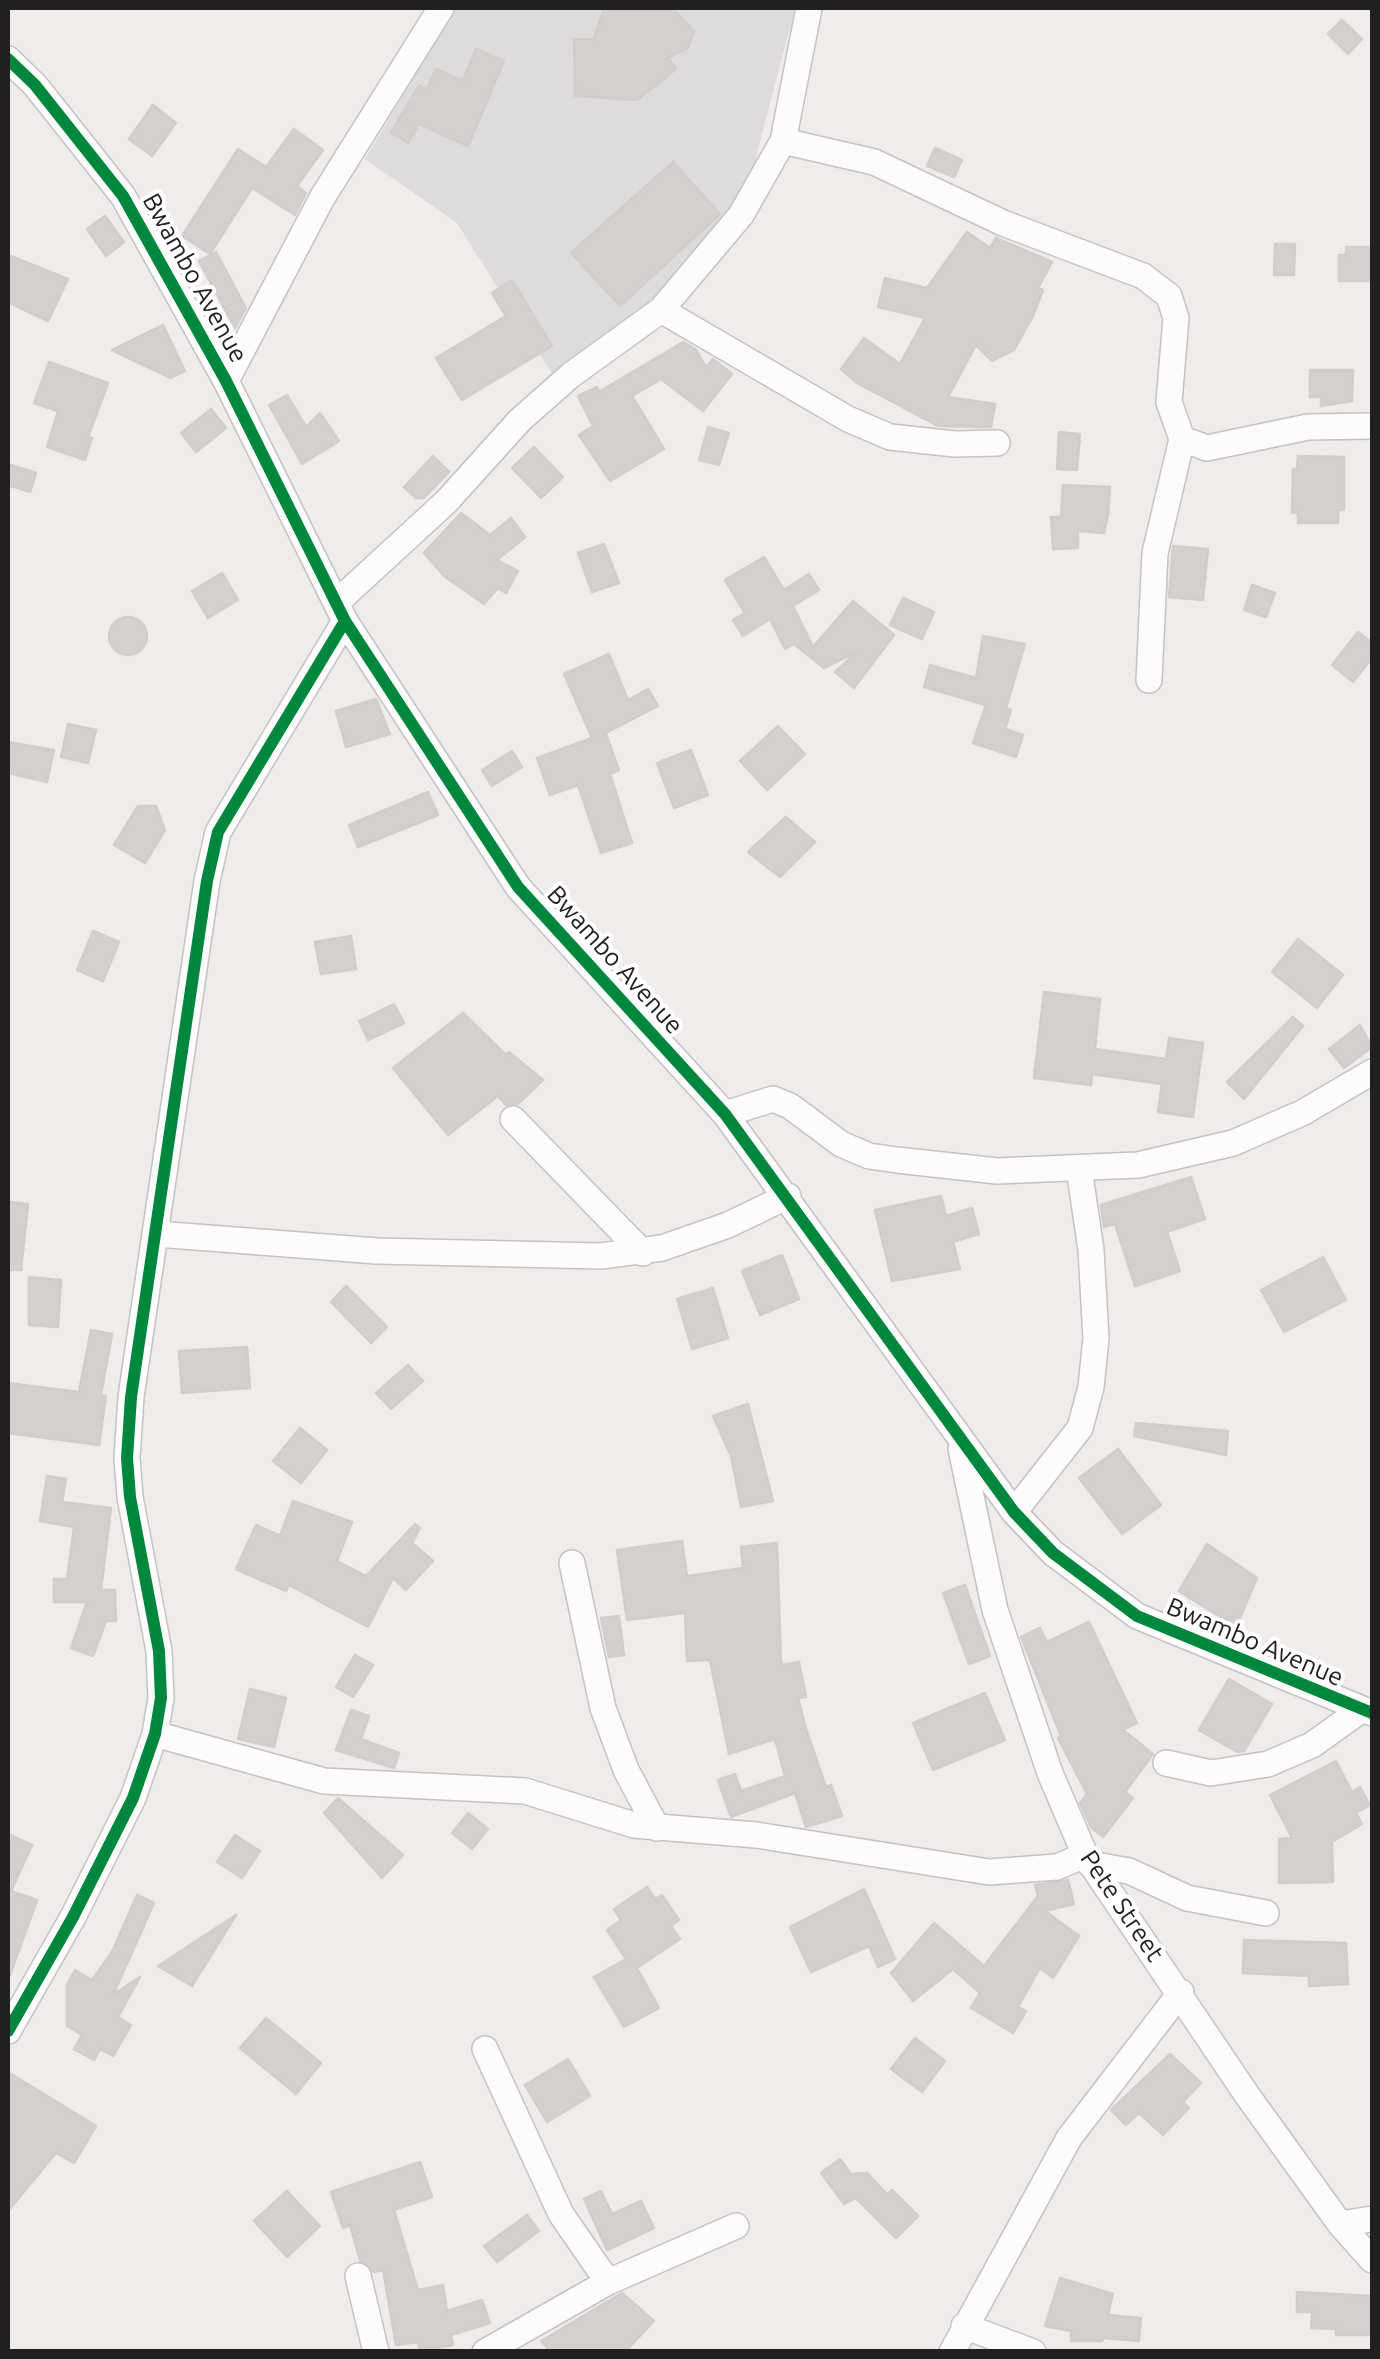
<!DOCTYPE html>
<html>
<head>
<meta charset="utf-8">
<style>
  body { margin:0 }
  #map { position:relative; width:1380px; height:2359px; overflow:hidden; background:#efece9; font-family:Ubuntu,sans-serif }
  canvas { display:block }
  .frame { position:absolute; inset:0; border:10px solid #202020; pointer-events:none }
</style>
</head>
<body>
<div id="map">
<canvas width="1380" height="2359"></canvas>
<div class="frame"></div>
</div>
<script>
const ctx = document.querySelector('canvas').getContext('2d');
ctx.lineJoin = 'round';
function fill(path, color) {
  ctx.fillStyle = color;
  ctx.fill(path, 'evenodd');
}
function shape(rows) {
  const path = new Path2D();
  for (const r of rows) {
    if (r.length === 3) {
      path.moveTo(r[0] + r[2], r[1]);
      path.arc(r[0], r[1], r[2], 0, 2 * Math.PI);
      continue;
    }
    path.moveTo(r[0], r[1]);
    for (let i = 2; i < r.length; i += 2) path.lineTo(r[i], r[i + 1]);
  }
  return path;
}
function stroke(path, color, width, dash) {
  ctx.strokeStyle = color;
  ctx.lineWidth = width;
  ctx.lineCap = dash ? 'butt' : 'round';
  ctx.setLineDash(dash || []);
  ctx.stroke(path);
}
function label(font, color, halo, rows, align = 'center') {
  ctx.font = font + ' Ubuntu,sans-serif';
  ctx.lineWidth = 8;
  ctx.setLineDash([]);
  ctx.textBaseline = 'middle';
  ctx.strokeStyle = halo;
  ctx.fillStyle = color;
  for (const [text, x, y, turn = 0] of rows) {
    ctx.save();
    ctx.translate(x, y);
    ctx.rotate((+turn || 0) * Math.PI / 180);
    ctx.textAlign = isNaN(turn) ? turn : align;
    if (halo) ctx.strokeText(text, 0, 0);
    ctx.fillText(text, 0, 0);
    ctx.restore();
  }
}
fill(shape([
  [455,8,795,8,741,215,712,251,559,385,457,223,365,159]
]), '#dedcdb');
const building = shape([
  [604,8,672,8,694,31,688,48,668,58,676,69,637,100,575,96,574,39,594,39,604,8],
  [1342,20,1362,39,1348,54,1328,34,1342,20],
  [476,49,504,61,468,146,419,124,408,143,391,133,419,85,427,90,436,69,463,81,476,49],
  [153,105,176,123,152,156,129,139,153,105],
  [294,129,323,150,297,186,306,193,295,215,252,188,210,254,182,236,238,149,266,167,294,129],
  [935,148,962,160,954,177,927,166,935,148],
  [673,162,720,214,620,306,571,253,673,162],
  [105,216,124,242,106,256,87,229,105,216],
  [967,232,990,248,996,238,1052,262,1038,288,1043,290,1033,316,1014,350,992,361,976,345,948,397,995,404,991,427,938,426,857,383,841,369,864,338,900,364,925,318,878,307,885,278,927,288,967,232],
  [1275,244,1295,244,1294,275,1274,275,1275,244],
  [1346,247,1372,247,1372,281,1339,281,1339,255,1346,255,1346,247],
  [216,252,246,308,235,328,199,261,216,252],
  [8,255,68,279,48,321,8,302,8,255],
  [512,280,552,346,462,400,436,358,506,316,492,293,512,280],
  [163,325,185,371,171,378,112,350,163,325],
  [683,342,695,349,706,367,713,359,732,374,703,411,661,379,632,396,664,449,610,481,579,435,593,426,578,396,597,387,599,392,683,342],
  [49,362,108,383,88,437,92,438,85,460,47,447,58,411,34,403,49,362],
  [1310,370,1353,370,1352,401,1321,406,1321,397,1310,397,1310,370],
  [287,395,306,427,320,413,339,441,302,464,269,405,287,395],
  [211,409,226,428,196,452,181,433,211,409],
  [708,427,729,433,719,465,699,460,708,427],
  [1059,432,1080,434,1077,470,1057,469,1059,432],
  [534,447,563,477,541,498,512,468,534,447],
  [433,456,449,472,424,498,416,498,404,487,433,456],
  [1298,456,1344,457,1344,510,1338,510,1338,523,1298,523,1298,512,1292,513,1293,469,1297,469,1298,456],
  [8,464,36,473,30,492,8,485,8,464],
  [1063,485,1110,487,1108,516,1104,533,1078,531,1078,548,1053,549,1051,517,1061,517,1063,485],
  [461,513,490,535,511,518,525,537,497,560,518,571,506,593,498,588,484,604,444,576,424,553,461,513],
  [604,544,619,583,592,592,578,553,604,544],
  [1173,546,1208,549,1203,600,1169,597,1173,546],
  [764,557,784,590,809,574,819,590,793,606,813,647,853,601,894,635,854,688,835,672,857,652,824,668,794,644,785,649,770,619,743,636,733,620,745,613,725,580,764,557],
  [222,573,238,600,208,618,192,591,222,573],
  [1252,585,1275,593,1266,617,1244,610,1252,585],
  [903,598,934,612,922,639,890,625,903,598],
  [128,636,19],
  [1358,632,1372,643,1372,658,1353,682,1332,665,1358,632],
  [983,636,1025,644,1006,708,1011,710,1005,729,1023,735,1016,757,973,743,986,705,924,687,930,665,976,678,983,636],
  [609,654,628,700,648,689,658,706,602,735,606,734,619,770,610,774,632,843,601,853,578,785,550,795,537,758,592,738,564,674,609,654],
  [376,699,390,734,346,747,336,711,376,699],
  [68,724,96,730,88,763,61,757,68,724],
  [778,726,805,754,767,790,740,761,778,726],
  [8,742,54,750,47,782,8,773,8,742],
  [691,750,708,795,674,808,657,763,691,750],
  [512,751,522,767,492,786,482,770,512,751],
  [428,792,438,815,358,847,349,825,428,792],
  [138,806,156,806,165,830,145,863,114,845,138,806],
  [786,817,815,842,780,877,748,852,786,817],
  [93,931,119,942,103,981,77,970,93,931],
  [351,936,356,969,321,974,315,942,351,936],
  [1298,939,1343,975,1317,1008,1272,972,1298,939],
  [1044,992,1100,999,1095,1049,1166,1059,1169,1038,1203,1043,1193,1117,1158,1112,1162,1084,1092,1074,1091,1085,1034,1078,1044,992],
  [394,1004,404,1023,368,1040,359,1021,394,1004],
  [463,1013,506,1055,509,1052,543,1080,518,1104,506,1105,498,1096,448,1135,393,1068,463,1013],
  [1293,1017,1303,1026,1244,1099,1227,1082,1293,1017],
  [1360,1025,1372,1047,1344,1068,1329,1049,1360,1025],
  [1191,1177,1205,1219,1167,1232,1180,1271,1135,1286,1115,1224,1104,1227,1101,1205,1191,1177],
  [941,1196,946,1216,972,1208,979,1234,953,1242,960,1269,892,1281,875,1210,941,1196],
  [10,1202,28,1204,21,1270,8,1270,10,1202],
  [782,1255,799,1299,760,1315,742,1271,782,1255],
  [1323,1257,1346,1300,1284,1332,1261,1290,1323,1257],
  [29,1277,61,1280,58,1327,29,1325,29,1277],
  [346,1286,387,1327,371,1343,331,1302,346,1286],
  [713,1288,728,1338,692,1349,677,1299,713,1288],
  [91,1330,112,1334,101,1395,106,1396,99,1445,8,1433,8,1383,79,1392,91,1330],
  [247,1347,250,1388,182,1393,179,1351,247,1347],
  [408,1365,423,1381,391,1409,376,1393,408,1365],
  [748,1404,773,1501,741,1507,731,1456,713,1416,748,1404],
  [1136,1423,1228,1431,1226,1455,1134,1436,1136,1423],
  [300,1428,327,1450,301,1483,273,1461,300,1428],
  [1118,1449,1161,1505,1122,1534,1079,1478,1118,1449],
  [47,1476,66,1479,62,1502,111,1508,101,1590,115,1590,116,1621,106,1621,93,1656,71,1648,87,1602,54,1602,54,1579,67,1579,74,1527,40,1521,47,1476],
  [293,1501,352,1522,337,1561,366,1576,415,1524,420,1528,412,1543,433,1561,406,1590,393,1578,368,1627,289,1585,286,1591,236,1569,256,1525,280,1536,293,1501],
  [682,1541,687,1576,743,1568,741,1547,777,1543,781,1665,799,1662,806,1697,798,1698,806,1729,826,1787,831,1785,842,1816,806,1827,795,1793,731,1817,718,1780,735,1774,741,1791,785,1776,775,1739,729,1754,710,1660,687,1661,685,1613,627,1620,617,1550,682,1541],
  [1207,1544,1257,1578,1236,1627,1179,1591,1207,1544],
  [965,1585,990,1656,969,1664,943,1593,965,1585],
  [619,1616,624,1655,609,1657,601,1618,619,1616],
  [1089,1622,1137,1723,1123,1730,1153,1754,1125,1792,1133,1798,1103,1837,1091,1827,1080,1803,1087,1794,1058,1738,1061,1736,1021,1637,1040,1628,1047,1642,1089,1622],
  [355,1655,373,1665,353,1697,336,1687,355,1655],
  [1229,1679,1272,1704,1244,1751,1237,1752,1199,1730,1229,1679],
  [250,1689,286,1698,274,1747,238,1739,250,1689],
  [985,1693,1005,1740,933,1770,913,1723,985,1693],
  [351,1710,369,1716,361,1739,399,1753,394,1768,336,1750,351,1710],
  [1336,1761,1352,1792,1360,1787,1370,1805,1356,1813,1362,1824,1332,1842,1333,1882,1279,1883,1279,1839,1292,1838,1270,1795,1336,1761],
  [338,1798,403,1855,382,1878,324,1813,338,1798],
  [468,1813,488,1829,472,1849,452,1833,468,1813],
  [8,1834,32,1845,11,1891,37,1900,10,1975,8,1834],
  [235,1835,260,1851,242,1878,217,1862,235,1835],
  [1068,1880,1074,1904,1045,1911,1079,1936,1053,1978,1040,1968,1018,2007,1026,2011,1013,2033,971,2008,980,1993,953,1969,913,2001,891,1973,934,1923,984,1966,1038,1896,1035,1885,1068,1880],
  [647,1887,655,1899,662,1895,679,1920,671,1926,680,1939,637,1968,659,2008,624,2027,594,1977,626,1959,607,1930,621,1920,614,1909,647,1887],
  [864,1889,895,1959,878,1967,869,1946,811,1972,790,1927,864,1889],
  [137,1895,154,1903,113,1995,140,1977,118,2017,131,2025,113,2056,100,2049,94,2060,74,2049,82,2035,67,2026,67,1985,75,1970,92,1980,112,1952,137,1895],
  [236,1915,192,1986,158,1966,236,1915],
  [1244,1940,1346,1943,1348,1984,1309,1986,1309,1976,1243,1973,1244,1940],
  [266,2018,321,2063,296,2094,240,2048,266,2018],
  [915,2038,945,2061,922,2092,891,2069,915,2038],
  [1170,2054,1201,2083,1183,2102,1189,2108,1163,2135,1139,2113,1126,2125,1111,2110,1170,2054],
  [568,2059,590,2096,547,2122,525,2085,568,2059],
  [8,2072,96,2126,74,2163,56,2153,8,2211,8,2072],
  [840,2159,851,2174,867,2173,887,2194,892,2190,918,2216,896,2238,856,2198,844,2204,821,2173,840,2159],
  [420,2162,432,2197,394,2210,418,2290,443,2285,447,2311,482,2300,490,2323,451,2335,453,2345,420,2351,418,2342,396,2345,383,2270,374,2272,360,2260,350,2225,343,2228,331,2192,420,2162],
  [287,2191,320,2226,287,2257,254,2221,287,2191],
  [601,2191,612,2214,641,2201,654,2228,607,2250,584,2199,601,2191],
  [527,2215,539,2231,497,2262,484,2246,527,2215],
  [1060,2278,1113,2294,1108,2315,1141,2318,1139,2341,1103,2338,1102,2341,1071,2341,1071,2331,1045,2326,1060,2278],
  [1297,2292,1371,2296,1372,2335,1336,2335,1336,2329,1311,2328,1312,2312,1297,2312,1297,2292],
  [622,2293,654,2321,625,2352,551,2352,541,2341,622,2293]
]);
fill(building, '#d3d0ce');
stroke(building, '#d2cdca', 2.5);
const street = shape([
  [8,59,35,85,123,196,226,381,345,621,518,887,725,1114,1014,1512,1053,1553,1137,1616,1372,1713],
  [783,141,874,162,1003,223,1143,276,1169,296,1176,318,1169,402,1182,439,1207,448,1308,427,1372,426],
  [661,310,848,419,890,437,955,444,997,443],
  [226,381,322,198,441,8],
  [336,603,446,502,520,420,571,375,661,310,741,215,783,141,809,8],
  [1149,680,1155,553,1182,439],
  [725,1114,773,1099,790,1106,841,1144,869,1156,897,1160,997,1171,1138,1165,1233,1143,1302,1113,1372,1072],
  [513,1119,643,1253],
  [157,1234,377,1251,601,1256,662,1248,728,1225,788,1196],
  [961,1449,995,1610,1050,1773,1085,1855,1247,2095,1340,2224,1372,2260],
  [1014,1512,1080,1428,1091,1387,1096,1338,1091,1250,1079,1168],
  [572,1563,603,1708,626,1770,657,1828],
  [155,1734,324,1781,525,1791,634,1825,756,1835,989,1872,1057,1867,1085,1855],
  [1166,1763,1211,1773,1268,1764,1312,1745,1361,1710],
  [1090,1864,1129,1871,1187,1898,1266,1913],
  [8,2031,73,1917,133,1798,155,1734,161,1698,159,1651,130,1497,127,1458,131,1397,207,881,218,832,345,621],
  [485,2049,561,2214,608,2282],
  [1340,2224,1372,2219],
  [358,2276,376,2352],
  [964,2326,1033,2352],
  [485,2352,608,2282,736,2226],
  [952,2352,1069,2138,1181,1992]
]);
stroke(street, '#c4c3c1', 28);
stroke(street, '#fdfcfc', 25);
stroke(shape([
  [8,59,35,85,123,196,226,381,345,621,518,887,725,1114,1014,1512,1053,1553,1137,1616,1372,1713],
  [8,2031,73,1917,133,1798,155,1734,161,1698,159,1651,130,1497,127,1458,131,1397,207,881,218,832,345,621]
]), '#00873e', 12);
label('25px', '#202020', '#fff', [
  ["Bwambo Avenue",195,278,61],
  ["Bwambo Avenue",615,960,48],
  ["Bwambo Avenue",1255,1642,23],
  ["Pete Street",1122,1906,56]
]);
</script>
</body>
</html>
